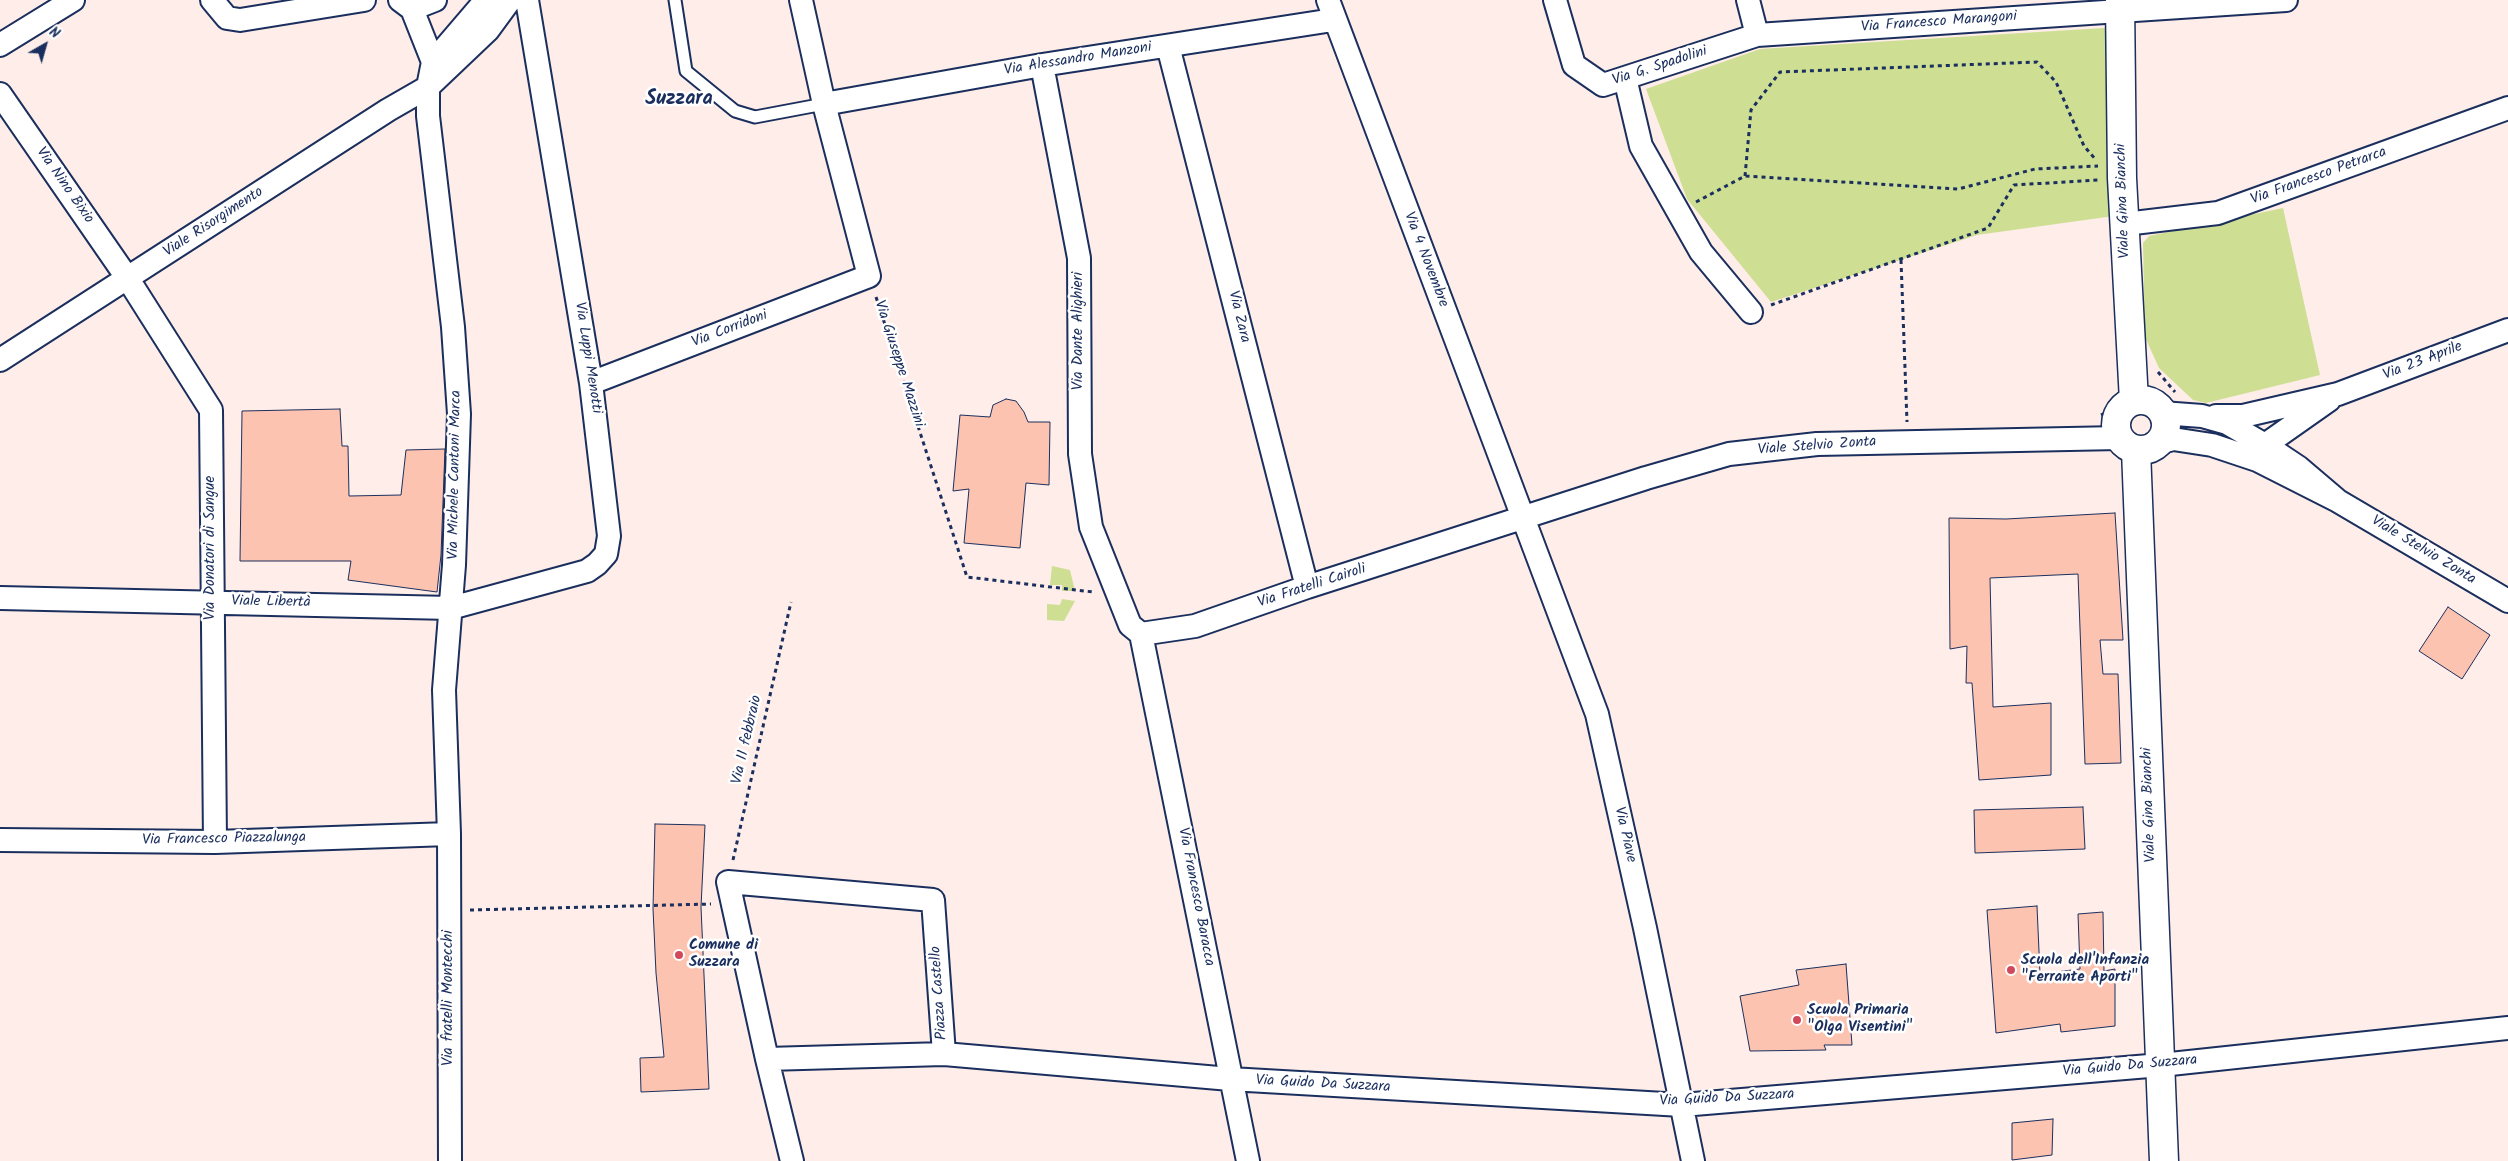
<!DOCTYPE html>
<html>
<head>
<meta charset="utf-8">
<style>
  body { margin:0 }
  #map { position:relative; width:2508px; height:1161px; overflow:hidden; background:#feede8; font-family:Kalam,sans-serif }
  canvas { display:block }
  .north { position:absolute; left:20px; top:20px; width:50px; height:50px; -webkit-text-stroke:4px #fff; paint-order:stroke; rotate:38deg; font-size:14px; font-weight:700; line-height:20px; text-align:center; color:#1b2f5e }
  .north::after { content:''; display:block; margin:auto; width:18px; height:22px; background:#1b2f5e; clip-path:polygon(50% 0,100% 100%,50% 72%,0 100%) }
</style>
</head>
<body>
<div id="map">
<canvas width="2508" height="1161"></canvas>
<div class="north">N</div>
</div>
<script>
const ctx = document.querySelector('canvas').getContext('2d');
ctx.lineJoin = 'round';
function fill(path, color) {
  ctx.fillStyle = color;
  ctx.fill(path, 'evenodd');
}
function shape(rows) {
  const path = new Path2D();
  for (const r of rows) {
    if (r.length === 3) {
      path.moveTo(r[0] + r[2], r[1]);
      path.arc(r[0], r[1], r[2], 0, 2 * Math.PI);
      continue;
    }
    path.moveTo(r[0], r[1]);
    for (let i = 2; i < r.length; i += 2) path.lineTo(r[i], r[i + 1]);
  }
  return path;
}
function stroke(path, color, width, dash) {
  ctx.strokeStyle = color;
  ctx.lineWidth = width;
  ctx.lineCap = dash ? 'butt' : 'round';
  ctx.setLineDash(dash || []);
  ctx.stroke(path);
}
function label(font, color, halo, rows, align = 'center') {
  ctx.font = font + ' Kalam,sans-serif';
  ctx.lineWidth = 5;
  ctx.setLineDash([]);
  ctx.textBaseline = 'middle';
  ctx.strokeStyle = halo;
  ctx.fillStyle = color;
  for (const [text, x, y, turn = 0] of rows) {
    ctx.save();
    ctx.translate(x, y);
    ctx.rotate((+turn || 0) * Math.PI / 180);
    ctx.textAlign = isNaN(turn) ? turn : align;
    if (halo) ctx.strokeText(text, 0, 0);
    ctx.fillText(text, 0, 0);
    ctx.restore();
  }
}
fill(shape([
  [2120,27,2121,215,1977,235,1771,302,1687,199,1646,89,1760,49],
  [2283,208,2320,375,2206,403,2193,400,2159,368,2145,337,2143,243,2149,236],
  [1052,566,1070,570,1075,591,1062,591,1062,585,1050,585],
  [1062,599,1075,601,1064,621,1047,620,1047,604,1060,605]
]), '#cedf93');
const building = shape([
  [1006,399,1016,401,1024,412,1028,422,1050,422,1049,485,1026,483,1020,548,964,543,969,489,953,491,960,415,990,417,993,405,1006,399],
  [340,409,342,446,348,446,349,496,401,495,406,450,445,449,441,555,437,592,348,580,351,561,240,561,242,411,340,409],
  [2115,513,2123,640,2100,640,2103,674,2118,674,2121,763,2085,764,2078,574,1990,578,1993,707,2051,703,2051,775,1979,780,1972,683,1966,683,1967,646,1950,649,1949,518,2006,519,2115,513],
  [2448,607,2490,635,2462,679,2419,651,2448,607],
  [2083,807,2085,849,1975,853,1974,810,2083,807],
  [655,824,705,825,701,907,709,1089,641,1092,640,1058,664,1057,656,973,653,909,655,824],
  [2037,906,2040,974,2080,969,2078,914,2103,912,2104,971,2115,969,2115,1026,2061,1032,2060,1024,1996,1033,1987,910,2037,906],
  [1846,964,1852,1045,1824,1045,1826,1050,1750,1051,1740,996,1799,985,1796,970,1846,964],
  [2053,1119,2052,1155,2012,1160,2012,1123,2053,1119]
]);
fill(building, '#fcc3b1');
stroke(building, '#1b2f5e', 1);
const service = shape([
  [675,0,686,71,735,111,755,117,824,104]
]);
const minor = shape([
  [212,0,227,18,240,20,364,0],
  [400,0,412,9,433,62],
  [1328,0,1597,714,1645,928,1693,1161],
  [1555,0,1574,65,1603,85,1757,35,2286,0],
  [1748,0,1757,35],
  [412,9,435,0],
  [0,45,73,0],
  [1168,46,1307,587],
  [1042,65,1079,258,1080,454,1091,527,1130,625,1141,634,1195,626,1307,587,1646,478,1729,454,1817,444,2119,438],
  [1625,78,1641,146,1701,252,1751,312],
  [0,94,128,279,211,410,215,842],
  [824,104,1042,65,1333,20],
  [2125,224,2218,213,2508,108],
  [0,360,388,110,428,87,488,30,510,0],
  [591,383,869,276,824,104,801,0],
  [2216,416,2243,416,2338,394,2508,330],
  [2158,443,2173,439,2212,445,2257,460,2338,501,2298,467,2265,445,2227,423,2202,416,2162,413],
  [2253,445,2265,445,2329,400],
  [2338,501,2508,601],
  [0,598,451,608,587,571,597,564,606,554,609,536,591,383,527,0],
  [1141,634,1248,1161],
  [0,840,215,842,449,834],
  [944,1054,1230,1079,1682,1105,2161,1065,2508,1028],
  [767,1059,944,1054,933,900,728,882,767,1059,792,1161],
  [450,1161,449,834,444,690,454,565,459,414,453,327,428,116,428,87,433,62,486,0]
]);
const tertiary = shape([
  [2120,0,2122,178,2134,401],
  [2141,425,25],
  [2136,450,2164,1161]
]);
stroke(service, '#1b2f5e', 15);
stroke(minor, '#1b2f5e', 26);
stroke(tertiary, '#1b2f5e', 31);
stroke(shape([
  [1745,176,1751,110,1780,72,2037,62,2056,82,2084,146,2096,160],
  [1696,202,1745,176,1958,189,2035,169,2098,166],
  [1901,260,1907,422],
  [876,297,967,577,1093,592],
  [1771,305,1988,228,2014,185,2099,180],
  [2158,372,2175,392],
  [2101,415,2113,410],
  [733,860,791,602],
  [470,910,711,904]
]), '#1b2f5e', 3, [4, 4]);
stroke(service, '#fff', 11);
stroke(minor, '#fff', 22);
stroke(tertiary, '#fff', 28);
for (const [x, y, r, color] of [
  [679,955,5,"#d1495b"],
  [2011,970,5,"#d1495b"],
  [1797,1020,5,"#d1495b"]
]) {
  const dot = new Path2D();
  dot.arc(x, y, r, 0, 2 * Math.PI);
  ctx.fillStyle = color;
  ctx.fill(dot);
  stroke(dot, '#fff', 2);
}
label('15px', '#1b2f5e', '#fff', [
  ["Via Francesco Marangoni",1939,23,-4],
  ["Via Alessandro Manzoni",1078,60,-9],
  ["Via G. Spadolini",1660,67,-18],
  ["Via Francesco Petrarca",2319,177,-20],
  ["Via Nino Bixio",64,186,55],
  ["Viale Gina Bianchi",2124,201,-92],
  ["Viale Risorgimento",214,223,-33],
  ["Via 4 Novembre",1425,260,69],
  ["Via Zara",1238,317,76],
  ["Via Corridoni",730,330,-21],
  ["Via Dante Alighieri",1079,331,-90],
  ["Via Luppi Menotti",587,358,81],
  ["Via 23 Aprile",2423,362,-21],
  ["Via Giuseppe Mazzini",898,364,72],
  ["Viale Stelvio Zonta",1817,447,-4],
  ["Via Michele Cantoni Marca",456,475,-89],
  ["Via Donatori di Sangue",211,548,-90],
  ["Viale Stelvio Zonta",2423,551,31],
  ["Via Fratelli Cairoli",1312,587,-18],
  ["Viale Libertà",271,603,1],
  ["Via 11 febbraio",748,740,-77],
  ["Viale Gina Bianchi",2150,805,-92],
  ["Via Piave",1624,835,77],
  ["Via Francesco Piazzalunga",224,840,-1],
  ["Via Francesco Baracca",1195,897,79],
  ["Piazza Castello",940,993,-94],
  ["Via fratelli Montecchi",449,998,-90],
  ["Via Guido Da Suzzara",2130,1067,-5],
  ["Via Guido Da Suzzara",1323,1085,3],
  ["Via Guido Da Suzzara",1727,1099,-3]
]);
label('bold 15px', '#1b2f5e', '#fff', [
  ["Comune di",689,946],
  ["Suzzara",689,963],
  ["Scuola dell'Infanzia",2021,961],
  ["\"Ferrante Aporti\"",2021,978],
  ["Scuola Primaria",1807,1011],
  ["\"Olga Visentini\"",1807,1028]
], 'left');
label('bold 20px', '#1b2f5e', '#fff', [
  ["Suzzara",679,101]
]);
</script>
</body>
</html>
